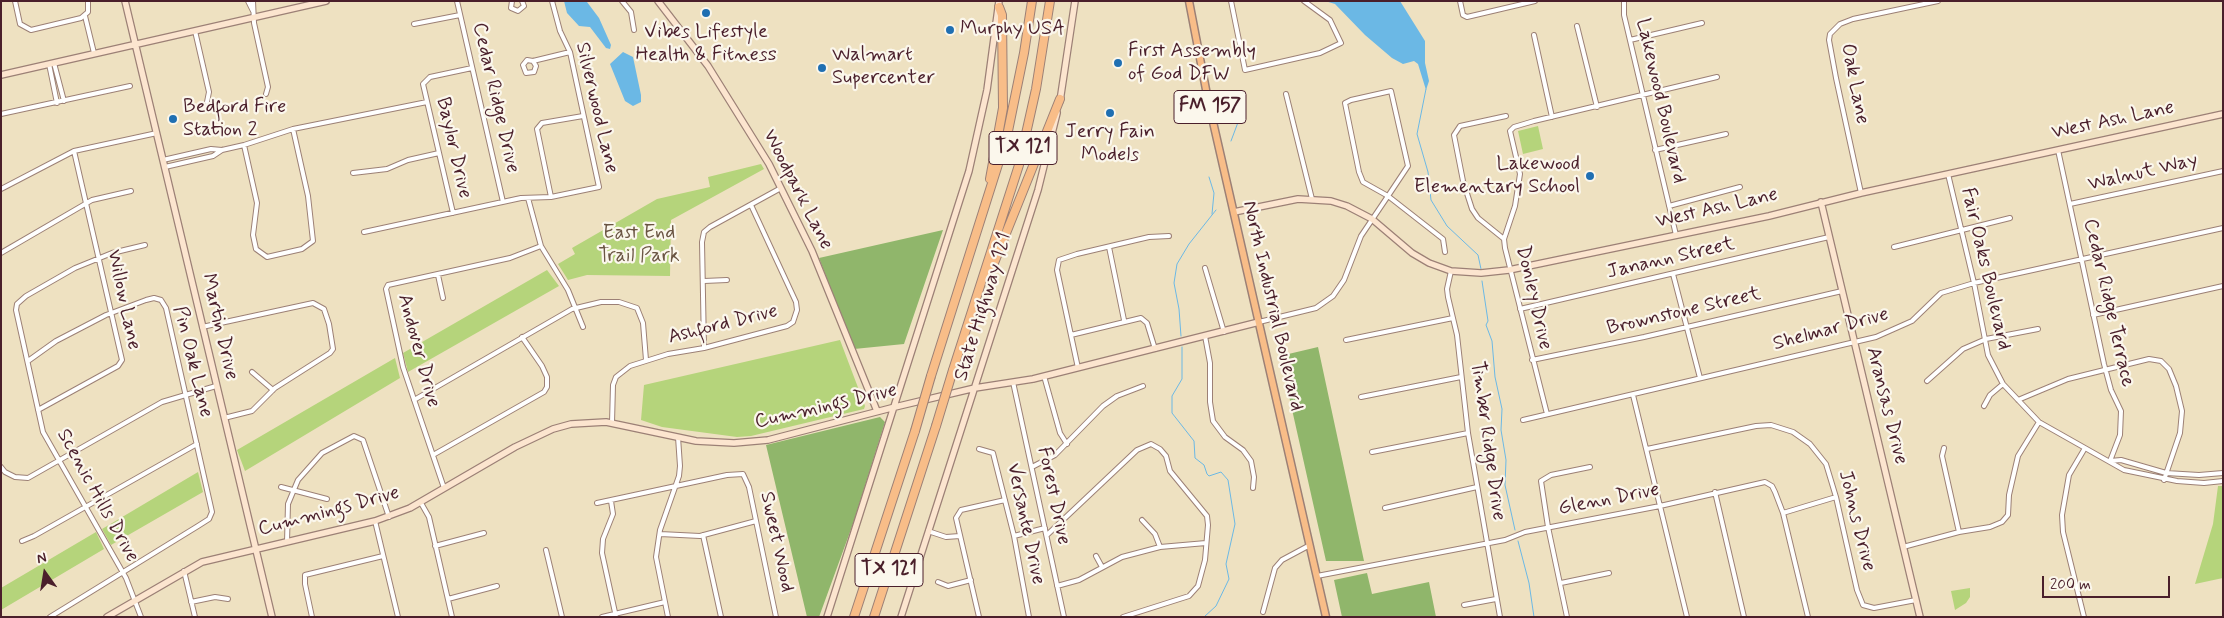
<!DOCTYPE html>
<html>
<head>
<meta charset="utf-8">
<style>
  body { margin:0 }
  #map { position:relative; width:2224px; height:618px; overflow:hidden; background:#eee1c1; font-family:Mynerve,sans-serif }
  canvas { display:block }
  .frame { position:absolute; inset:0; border:2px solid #4a1f2b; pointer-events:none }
  .north { position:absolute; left:20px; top:548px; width:50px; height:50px; -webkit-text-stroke:4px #fbf7ec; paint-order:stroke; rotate:347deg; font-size:14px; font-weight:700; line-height:20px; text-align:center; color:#4a1f2b }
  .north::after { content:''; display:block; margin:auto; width:18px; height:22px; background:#4a1f2b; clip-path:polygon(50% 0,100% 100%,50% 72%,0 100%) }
  .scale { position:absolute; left:2042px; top:576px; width:128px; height:22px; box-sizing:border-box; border:2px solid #4a1f2b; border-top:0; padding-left:6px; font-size:15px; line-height:18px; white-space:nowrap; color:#4a1f2b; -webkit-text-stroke:4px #fbf7ec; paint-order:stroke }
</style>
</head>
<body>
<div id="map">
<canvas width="2224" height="618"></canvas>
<div class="frame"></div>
<div class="north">N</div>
<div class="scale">200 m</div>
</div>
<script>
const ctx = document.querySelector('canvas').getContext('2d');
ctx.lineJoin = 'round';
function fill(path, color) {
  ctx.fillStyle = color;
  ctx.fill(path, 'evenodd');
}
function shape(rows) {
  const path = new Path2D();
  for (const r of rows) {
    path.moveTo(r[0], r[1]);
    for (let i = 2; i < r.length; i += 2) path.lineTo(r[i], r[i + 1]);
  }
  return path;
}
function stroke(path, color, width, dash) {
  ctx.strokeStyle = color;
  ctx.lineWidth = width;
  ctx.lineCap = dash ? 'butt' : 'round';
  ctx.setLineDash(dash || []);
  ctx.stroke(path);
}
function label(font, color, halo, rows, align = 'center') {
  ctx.font = font + ' Mynerve,sans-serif';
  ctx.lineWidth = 4.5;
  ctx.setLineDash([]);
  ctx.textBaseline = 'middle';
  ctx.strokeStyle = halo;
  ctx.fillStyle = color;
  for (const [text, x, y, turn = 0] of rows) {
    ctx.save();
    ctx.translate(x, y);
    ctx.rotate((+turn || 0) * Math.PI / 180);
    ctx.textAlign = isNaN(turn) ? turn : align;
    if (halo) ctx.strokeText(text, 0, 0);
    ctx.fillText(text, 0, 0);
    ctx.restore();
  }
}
fill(shape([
  [1538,126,1543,149,1523,154,1518,131],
  [761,164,764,169,671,220,670,276,587,275,568,280,558,264,575,254,572,248,657,199,710,187,708,177],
  [547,270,559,286,408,372,403,353],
  [840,340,865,406,864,409,751,436,737,437,662,427,641,420,644,385],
  [395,358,400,378,245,471,237,450],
  [198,472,203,492,111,545,102,529],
  [2218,486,2223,486,2223,578,2195,584,2213,524],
  [96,532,104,549,1,610,1,588],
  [1970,588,1970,597,1966,603,1955,610,1951,591]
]), '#b5d47b');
fill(shape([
  [943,230,904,344,854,349,819,258],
  [1318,347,1364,561,1326,561,1280,356],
  [880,417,885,422,854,521,819,617,807,617,766,445],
  [1367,573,1372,594,1429,582,1436,617,1342,617,1334,580]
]), '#90b66b');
fill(shape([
  [564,1,587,2,599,18,611,45,610,49,606,48,590,27,579,26,567,13],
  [1325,1,1400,1,1425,41,1425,63,1429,81,1426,90,1418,64,1414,61,1403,64,1392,58,1365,35,1335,4],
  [623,52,633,57,641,95,641,102,633,106,625,101,610,64]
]), '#6bb8e5');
stroke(shape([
  [1426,89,1417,134,1428,172,1431,200,1447,226,1478,255,1481,269],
  [1231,141,1240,117,1239,92],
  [1209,177,1214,193,1212,214],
  [1482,281,1488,321,1486,325,1492,341,1495,377,1502,409,1501,430,1506,460,1505,485,1515,530],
  [1181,336,1179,309,1174,283,1177,264,1189,244,1216,210],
  [1182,347,1182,379,1172,396,1172,413,1194,441,1195,458,1204,465,1207,474,1209,476,1221,472,1228,480,1235,524,1226,564,1229,579,1216,606,1204,617],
  [1518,541,1529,583,1534,617]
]), '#6bb8e5', 1);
const street = shape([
  [15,1,20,24,31,30,81,18,88,12,88,1],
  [248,1,253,11],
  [253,1,254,23,268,87,266,94],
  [457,1,503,202],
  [512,1,511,8,518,11,524,6,522,1],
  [622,1,631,12,634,30],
  [1231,1,1245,70,1320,53,1341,43,1330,20,1304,1],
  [1460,1,1463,15,1467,17,1535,1],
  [1624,1,1624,15,1676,235],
  [85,16,94,53],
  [414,24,460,15],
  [1577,26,1597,107],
  [195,31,209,92,207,102],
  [1534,35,1552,117],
  [1630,40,1702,23],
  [533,61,536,66,534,72,526,73,523,65,527,60,533,61,570,52],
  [54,63,64,101],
  [49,64,57,103],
  [1286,94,1312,199],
  [1,114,130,86],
  [244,145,257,203,253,235,256,249,267,257,302,249,313,241,308,196,293,129],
  [1655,150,1726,134],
  [2058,150,2104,364,2111,390,2121,411,2120,435,2110,461],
  [163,160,211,149,222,150,244,145,293,129,427,102],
  [165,167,213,156,222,150],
  [353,173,387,169,408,160,439,153],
  [1948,174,1974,283,1988,355,2003,384,2039,422,2124,470,2177,481,2204,483,2223,481],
  [1,189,74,151,157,133],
  [1861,193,1836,78,1829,40,1830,34,1840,24,1853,19,1938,1],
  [551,197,537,129,542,123,583,116],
  [528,198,541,246,568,290,583,327],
  [2070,204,2223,171],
  [1669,206,1740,187],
  [453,213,423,84,430,77,472,68],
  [364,232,521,198,551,197,599,187,570,52,560,31,552,1],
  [1504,239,1478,218,1472,209,1463,181,1454,135,1460,126,1506,116],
  [1109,247,1124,320],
  [1894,247,2010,218],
  [1,253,92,200,131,191],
  [1205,268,1224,332],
  [1451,271,1447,289,1448,297,1457,335,1468,433,1500,617],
  [1673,274,1700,378],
  [438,275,443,298],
  [704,281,727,280],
  [1520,309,1829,237],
  [2093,315,2223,286],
  [1259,322,1316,308,1333,296,1344,280,1361,236,1388,196,1363,182,1359,172,1345,103,1351,100,1391,91,1408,166,1388,196,1443,239,1445,252],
  [202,327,313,303,324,309,329,324,333,349,330,353,275,388,252,411,224,418],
  [1071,335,1141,318,1147,323,1155,349],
  [1205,336,1210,363,1210,402,1213,421,1225,437,1243,450,1251,461,1254,477,1253,488],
  [1346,340,1453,318],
  [704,348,702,242,704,232,710,227,781,188],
  [1532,360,1644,337,1842,291],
  [28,361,56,341,106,315,146,300,154,298,161,300,166,308,212,512,209,519,198,526,50,617],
  [1078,368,1057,270,1059,260,1077,254,1149,237,1169,236],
  [252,372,273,390],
  [1044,376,1060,433,1067,444],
  [1927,381,1963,349,1986,339,2038,329],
  [1013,382,1064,617],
  [1633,395,1687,617],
  [1361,397,1461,377],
  [414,400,572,309,601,302,619,302,637,308,643,323,646,360],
  [2018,400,2068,379,2149,359,2161,361,2169,369,2176,386,2182,411,2180,433,2164,480],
  [1984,406,1990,395,2003,384],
  [38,410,118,366,122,360,74,151],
  [1547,414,1505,248,1504,239,1515,206,1520,174,1510,131,1514,127,1534,121,1717,77],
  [1523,420,1876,337,1912,321,1941,293,1974,283,2223,228],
  [612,423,613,385,616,377,630,366,668,354,704,348,787,326,793,322,797,310,796,302,751,205],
  [1944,448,1942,456,1959,532],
  [979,449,993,453,1014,536,1029,617],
  [1647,449,1756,426,1771,425,1793,432,1810,444,1826,464,1836,497,1857,590,1863,605,1874,608,1916,600],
  [1372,452,1468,433],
  [433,455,544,392,547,387,547,377,542,366,522,337],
  [2110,461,2121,460,2166,473,2199,475,2223,473],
  [1,467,5,472,15,477,28,478,162,402,216,386],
  [1032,467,1055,455,1103,406,1117,396,1143,386],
  [281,487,327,499],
  [444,488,403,367,386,289,388,285,510,258,541,246],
  [1715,492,1744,617],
  [611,501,613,514,603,539,602,553,616,617],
  [421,503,429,517,452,617],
  [597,503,727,475,743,474,749,487,776,617],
  [1385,508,1477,487],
  [1783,513,1836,497],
  [1142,520,1155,534,1160,547],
  [375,521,398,617],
  [928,531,946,537,960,536],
  [660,534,700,536,756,521],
  [703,535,721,617],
  [1047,535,1137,450,1151,444,1160,449,1166,456,1170,471,1207,516,1208,525,1205,560,1198,586,1189,596,1123,617],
  [1014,536,1045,528],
  [22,541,34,536,197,444],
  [287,542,288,504,298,480,322,453,354,436,363,440,389,517],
  [435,546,484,533],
  [1903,547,1959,532,1990,527,2002,522,2008,515,2009,495,2018,456,2039,422],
  [546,550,562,617],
  [1096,556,1102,567],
  [184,571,195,617],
  [1317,576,1505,540,1525,532,1660,506,1765,482,1772,486,1775,492,1783,513,1808,617],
  [938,582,948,586,971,580],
  [1561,583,1609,573],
  [1057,586,1079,580,1122,557,1160,547,1206,543],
  [448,599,497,586],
  [191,602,215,597,228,599],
  [1464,605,1496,599],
  [1263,612,1275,568,1282,560,1310,545],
  [141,617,126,578,43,432,16,310,17,304,26,296,75,268,112,253,145,245],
  [312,617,305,584,305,575,383,556],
  [602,617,665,602],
  [668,617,656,557,660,530,679,476,680,466,678,437],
  [979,617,956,518,961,510,1005,500],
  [1567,617,1548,527,1541,481,1551,475,1590,467],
  [2084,617,2063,532,2062,515,2069,475,2085,448]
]);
const secondary = shape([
  [125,1,272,617],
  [658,1,708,66,769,164,812,251,877,411],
  [1,75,326,1],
  [1060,101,1075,1],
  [1821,202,1920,617],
  [1234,212,1298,199,1331,201,1347,206,1372,219,1412,253,1429,263,1451,271,1481,273,1509,270,1769,216,1861,193,2223,114],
  [107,617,202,562,375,521,410,508,515,447,553,429,571,424,606,422,696,441,734,443,768,440,895,407,975,388,1033,379,1259,322],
  [827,617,969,171,987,90,999,1],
  [901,617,1038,190,1057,113]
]);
const primary = shape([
  [1189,1,1208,100,1326,617]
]);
const highway = shape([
  [990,179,1003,108,1002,15,999,7],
  [990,273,1060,99],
  [953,370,1019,165,1036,89,1050,1],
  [931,376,1007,136,1024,53,1032,1],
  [854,617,915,431],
  [874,617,936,426]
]);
stroke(street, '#9c8076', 6);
stroke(secondary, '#9c8076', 8);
stroke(primary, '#9c8076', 9);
stroke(highway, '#9c8076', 10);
stroke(street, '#fff', 4);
stroke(secondary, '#fce5cf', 5.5);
stroke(primary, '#f8bd88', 6);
stroke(highway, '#f8bd88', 8);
const highwayBridge = shape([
  [936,426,953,370],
  [915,431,931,376]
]);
stroke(highwayBridge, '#9c8076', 10, []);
stroke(highwayBridge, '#f8bd88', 8);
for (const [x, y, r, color] of [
  [706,13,5,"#1f6fb2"],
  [950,30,5,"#1f6fb2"],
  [1118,63,5,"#1f6fb2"],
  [822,68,5,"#1f6fb2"],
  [1110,113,5,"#1f6fb2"],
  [173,119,5,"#1f6fb2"],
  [1590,176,5,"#1f6fb2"]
]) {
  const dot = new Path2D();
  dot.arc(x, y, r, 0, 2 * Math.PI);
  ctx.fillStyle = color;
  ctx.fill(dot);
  stroke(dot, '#fbf7ec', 2);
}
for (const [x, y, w] of [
  [1210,107,72],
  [1023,148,68],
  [889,570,68]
]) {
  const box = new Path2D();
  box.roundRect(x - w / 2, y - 16.5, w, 33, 4);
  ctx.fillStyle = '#fbf7ec';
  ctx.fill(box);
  stroke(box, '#4a1f2b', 1);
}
label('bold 19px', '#4a1f2b', null, [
  ["FM 157",1210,107],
  ["TX 121",1023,148],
  ["TX 121",889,570]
]);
label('20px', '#4a1f2b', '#fbf7ec', [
  ["Murphy USA",960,30],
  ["Vibes Lifestyle",706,33,"center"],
  ["Health & Fitness",706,56,"center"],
  ["First Assembly",1128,52],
  ["of God DFW",1128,75],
  ["Walmart",832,56],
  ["Supercenter",832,79],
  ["Bedford Fire",183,108],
  ["Station 2",183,131],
  ["Jerry Fain",1110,133,"center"],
  ["Models",1110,156,"center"],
  ["Lakewood",1580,165,"right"],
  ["Elementary School",1580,188,"right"]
], 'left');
label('20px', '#4a1f2b', '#fbf7ec', [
  ["Oak Lane",1854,84,79],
  ["Cedar Ridge Drive",495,98,77],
  ["Lakewood Boulevard",1660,101,77],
  ["Silverwood Lane",596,108,77],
  ["West Ash Lane",2113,121,-12],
  ["Baylor Drive",453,148,77],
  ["Walnut Way",2143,173,-13],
  ["Woodpark Lane",797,190,63],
  ["West Ash Lane",1717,209,-13],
  ["Janann Street",1671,259,-13],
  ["Fair Oaks Boulevard",1985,269,77],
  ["Donley Drive",1533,298,77],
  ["Willow Lane",123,300,78],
  ["Cedar Ridge Terrace",2108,303,77],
  ["North Industrial Boulevard",1272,306,77],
  ["State Highway 121",984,307,-73],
  ["Brownstone Street",1684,312,-13],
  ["Ashford Drive",723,325,-14],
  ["Martin Drive",219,327,77],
  ["Shelmar Drive",1831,330,-15],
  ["Andover Drive",418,351,75],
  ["Pin Oak Lane",192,362,76],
  ["Aransas Drive",1886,406,76],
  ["Cummings Drive",826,407,-13],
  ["Timber Ridge Drive",1487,441,82],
  ["Scenic Hills Drive",97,496,61],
  ["Forest Drive",1053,496,78],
  ["Glenn Drive",1609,500,-11],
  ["Cummings Drive",329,512,-15],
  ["Johns Drive",1856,521,76],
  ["Versante Drive",1025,524,78],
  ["Sweet Wood",776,542,78]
]);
label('20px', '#6a5543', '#fbf7ec', [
  ["East End",639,234],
  ["Trail Park",639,257]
]);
</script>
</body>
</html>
